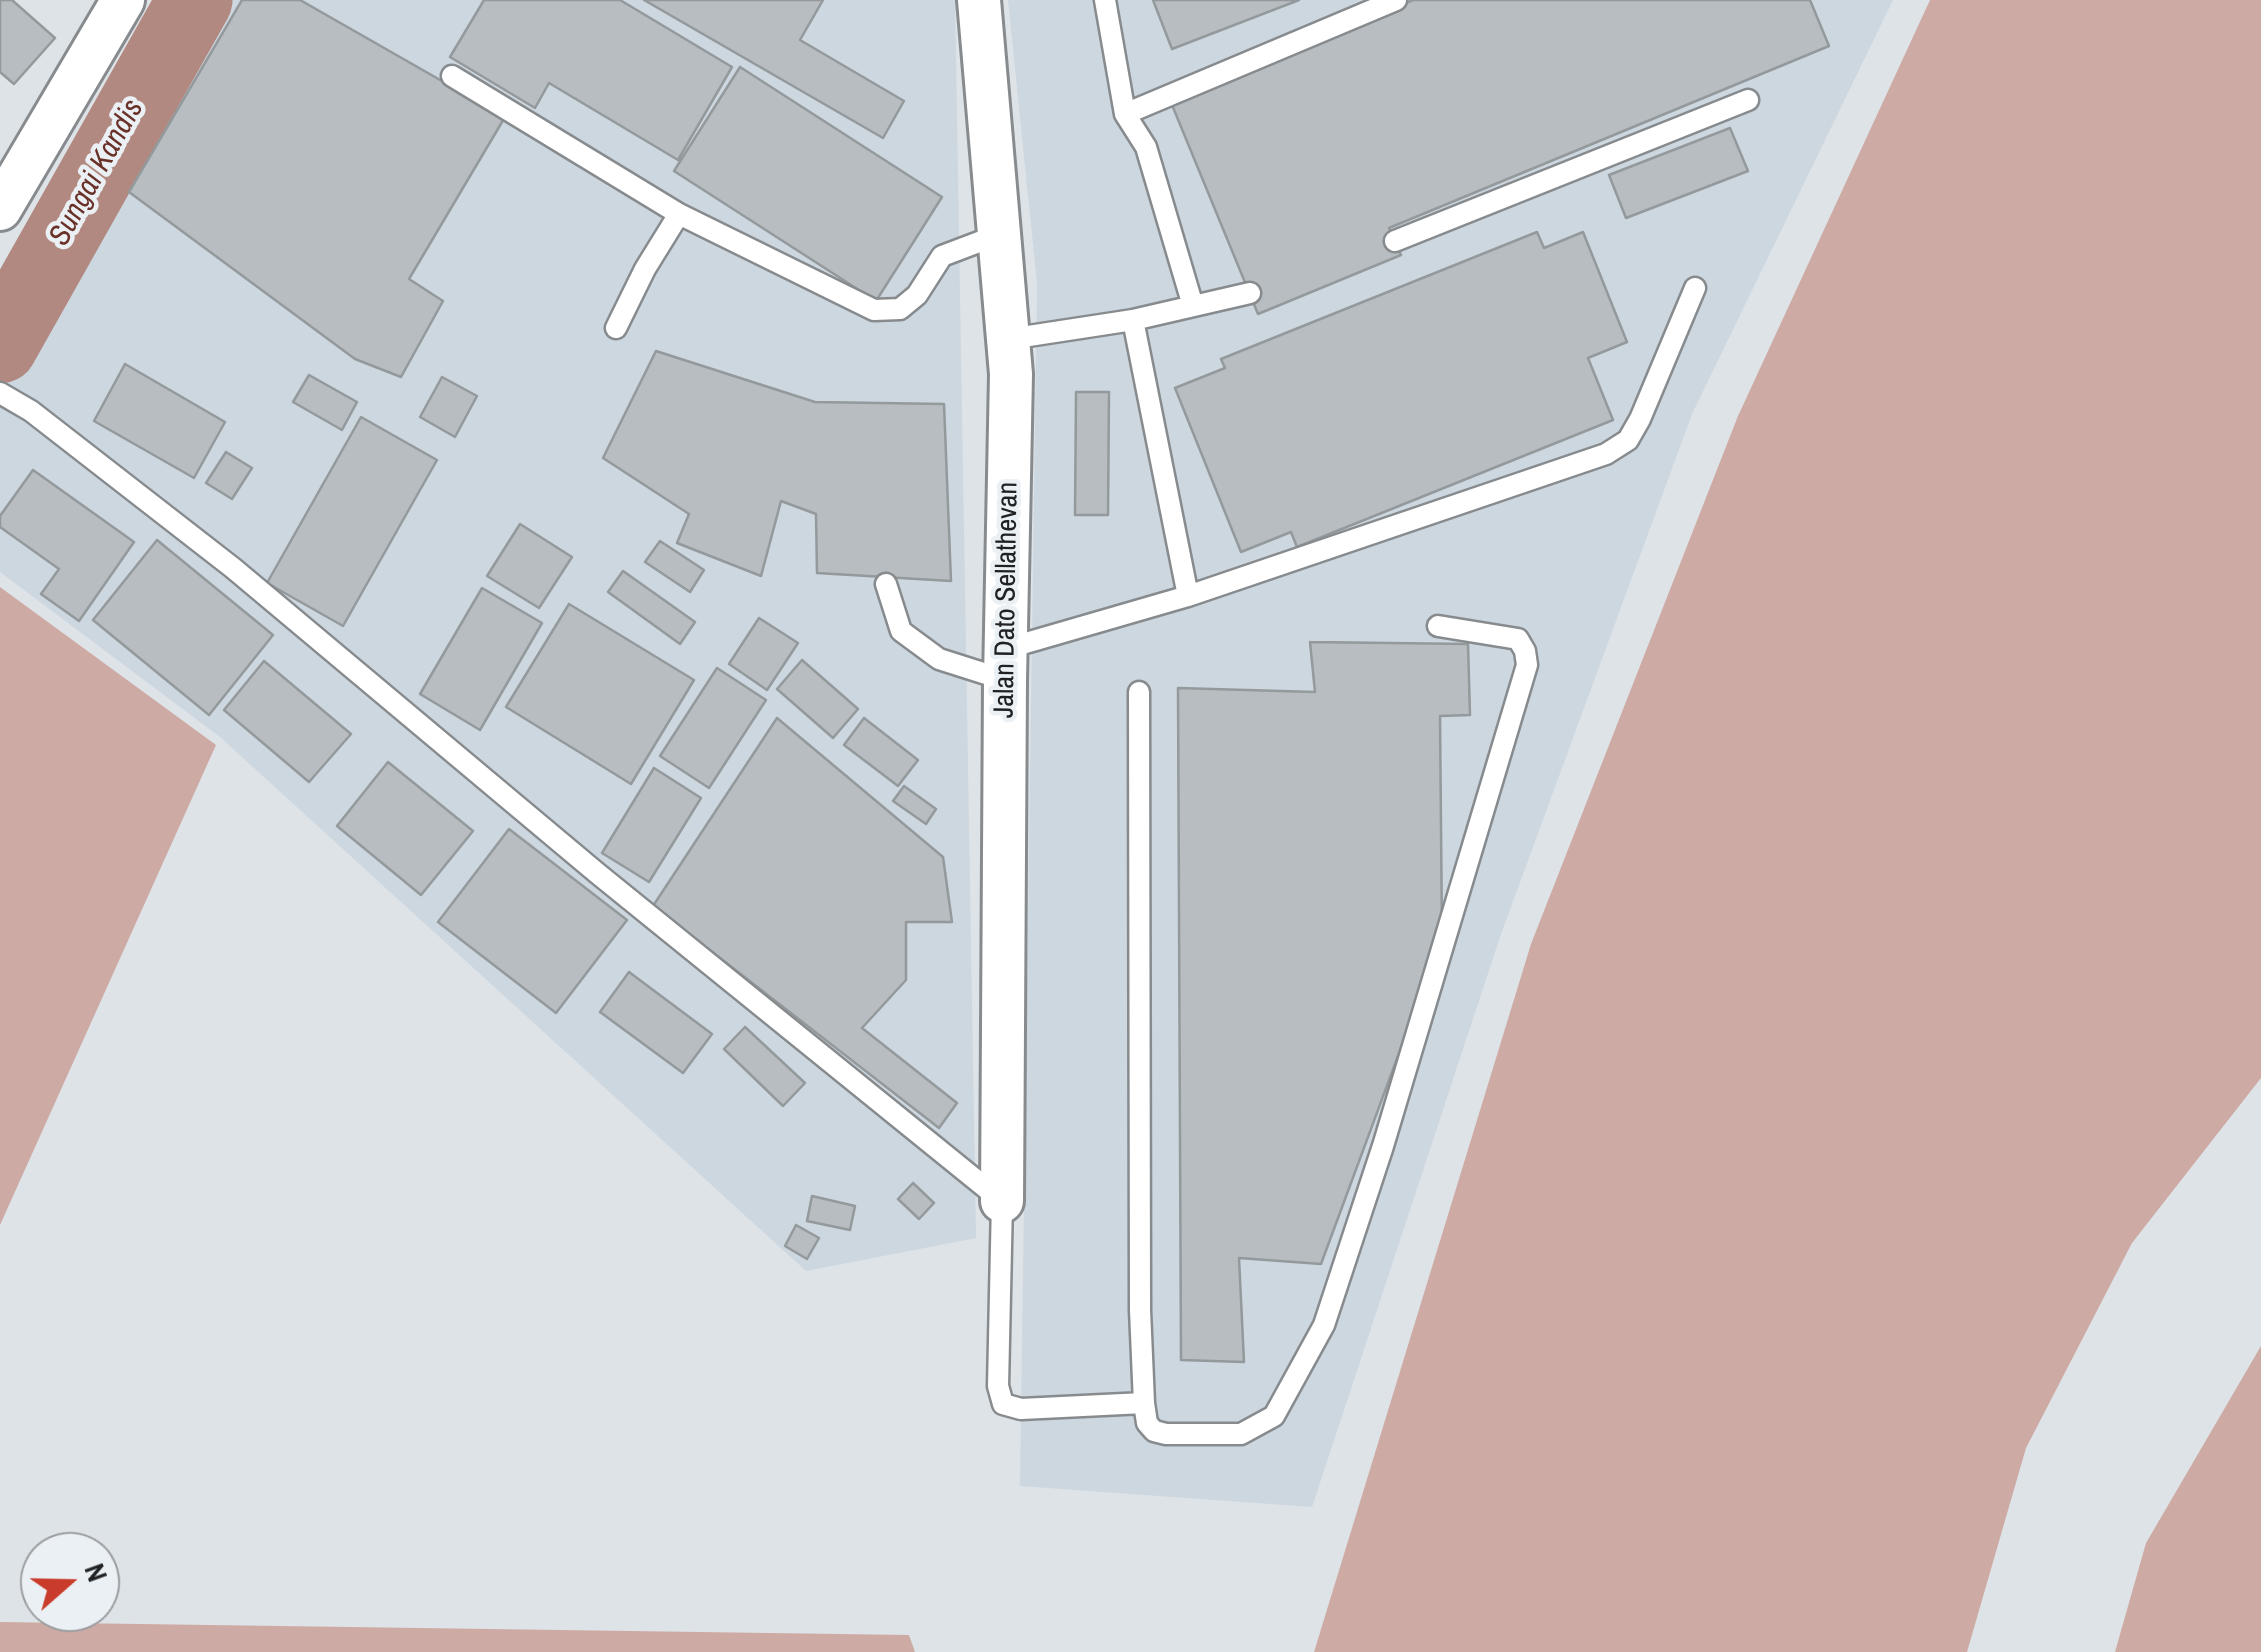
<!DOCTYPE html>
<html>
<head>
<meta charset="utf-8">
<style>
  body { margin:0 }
  #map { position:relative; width:2261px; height:1652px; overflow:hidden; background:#dee3e7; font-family:"Archivo Narrow",sans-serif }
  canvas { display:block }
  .north { position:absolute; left:20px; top:1532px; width:100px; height:100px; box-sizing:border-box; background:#ebf0f4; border:2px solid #9a9da0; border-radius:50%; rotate:70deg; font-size:28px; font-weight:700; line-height:40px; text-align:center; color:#202123 }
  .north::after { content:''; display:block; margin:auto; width:35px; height:45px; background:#c93c2c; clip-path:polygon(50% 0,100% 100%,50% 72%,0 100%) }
</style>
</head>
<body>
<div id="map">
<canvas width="2261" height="1652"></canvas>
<div class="north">N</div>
</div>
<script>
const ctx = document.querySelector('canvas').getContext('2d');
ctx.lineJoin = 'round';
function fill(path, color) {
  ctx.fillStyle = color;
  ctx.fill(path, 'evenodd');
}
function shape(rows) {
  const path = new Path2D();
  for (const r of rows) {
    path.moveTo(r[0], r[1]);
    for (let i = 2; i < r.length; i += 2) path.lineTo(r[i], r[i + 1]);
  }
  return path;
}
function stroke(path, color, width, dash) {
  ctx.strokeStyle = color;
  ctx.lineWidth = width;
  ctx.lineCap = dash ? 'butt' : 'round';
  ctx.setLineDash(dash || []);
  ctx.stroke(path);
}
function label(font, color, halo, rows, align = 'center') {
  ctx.font = font + ' "Archivo Narrow",sans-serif';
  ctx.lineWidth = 9;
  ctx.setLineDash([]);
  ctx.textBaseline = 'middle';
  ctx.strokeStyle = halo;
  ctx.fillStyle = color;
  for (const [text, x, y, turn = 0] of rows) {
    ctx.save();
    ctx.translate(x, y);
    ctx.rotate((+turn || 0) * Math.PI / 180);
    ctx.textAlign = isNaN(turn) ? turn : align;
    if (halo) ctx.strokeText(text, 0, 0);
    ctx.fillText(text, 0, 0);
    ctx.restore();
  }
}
fill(shape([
  [219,0,955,0,976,1238,806,1271,220,737,0,572,0,392],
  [1008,0,1893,0,1692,414,1501,934,1312,1507,1020,1486,1037,283]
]), '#ccd7e0');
fill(shape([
  [1930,0,2261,0,2261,1078,2132,1243,2026,1448,1967,1652,1314,1652,1531,944,1738,416],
  [0,587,216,745,0,1225],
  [2261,1346,2261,1652,2115,1652,2146,1543],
  [0,1622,909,1635,915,1652,0,1652]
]), '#ceaaa4');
stroke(shape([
  [0,346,195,0]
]), '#b28981', 75);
const building = shape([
  [0,0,12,0,55,38,14,84,0,72,0,0],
  [242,0,300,0,505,117,409,279,443,301,401,377,355,359,129,192,242,0],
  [484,0,620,0,732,67,678,160,549,83,535,108,450,57,484,0],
  [644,0,823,0,800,40,904,101,883,138,644,0],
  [1153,0,1299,0,1172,49,1153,0],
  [1413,0,1810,0,1829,46,1389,228,1401,255,1258,314,1170,100,1413,0],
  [740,67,942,197,876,301,674,171,740,67],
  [1730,128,1748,171,1626,218,1609,175,1730,128],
  [1537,232,1544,248,1583,232,1627,342,1588,358,1613,420,1297,547,1291,532,1241,552,1175,388,1225,368,1221,359,1537,232],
  [656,351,815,402,944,404,951,581,817,573,816,514,781,501,761,576,677,543,689,514,603,458,656,351],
  [125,364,225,422,194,478,94,421,125,364],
  [309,375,357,402,342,430,293,402,309,375],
  [442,377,477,396,455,437,420,417,442,377],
  [1076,392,1109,392,1108,515,1075,515,1076,392],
  [361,417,437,460,343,626,267,583,361,417],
  [226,452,252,468,232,499,206,483,226,452],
  [33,470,134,542,79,621,41,594,59,569,0,527,0,516,33,470],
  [520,524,572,557,539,608,487,576,520,524],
  [157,540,273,635,209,715,93,620,157,540],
  [660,541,704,570,690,592,645,562,660,541],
  [623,571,695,622,680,644,608,592,623,571],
  [482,588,542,623,480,730,420,694,482,588],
  [569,604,694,680,631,784,506,707,569,604],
  [759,618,798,643,767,690,729,664,759,618],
  [1310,642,1468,644,1470,715,1440,716,1442,937,1321,1264,1239,1258,1244,1362,1181,1360,1178,688,1315,692,1310,642],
  [802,660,858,709,833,738,777,689,802,660],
  [264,661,351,734,309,782,224,710,264,661],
  [717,668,766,700,709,788,660,756,717,668],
  [777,718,943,857,952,922,906,922,906,980,862,1028,957,1103,939,1128,653,906,777,718],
  [864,718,918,760,898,786,844,745,864,718],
  [388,762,473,831,421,895,337,826,388,762],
  [654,768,701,798,649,882,602,853,654,768],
  [904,786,936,809,926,824,893,801,904,786],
  [509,829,627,920,556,1013,438,922,509,829],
  [629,972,712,1034,683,1073,600,1012,629,972],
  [745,1027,805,1083,783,1106,724,1049,745,1027],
  [913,1183,934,1203,919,1219,898,1199,913,1183],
  [812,1196,855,1206,850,1230,807,1221,812,1196],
  [796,1225,819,1238,807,1259,785,1246,796,1225]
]);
fill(building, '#b8bdc1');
stroke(building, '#94999c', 2.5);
const service = shape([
  [1105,0,1125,114,1146,147,1193,306],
  [452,76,679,214,874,310,900,309,917,295,942,256,1000,234],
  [1125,114,1396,0],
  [1395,241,1748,100],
  [1133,320,1188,596,1606,454,1628,440,1640,419,1695,288],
  [616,328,645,269,679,214],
  [1009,339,1133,320,1250,293],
  [0,393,31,411,233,568,597,873,1002,1201,998,1386,1003,1404,1021,1409,1144,1403,1140,1310,1139,692],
  [886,584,901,631,939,659,1005,680],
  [1005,649,1188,596],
  [1144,1403,1147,1423,1154,1431,1166,1434,1241,1434,1274,1416,1324,1325,1383,1146,1527,665,1525,651,1518,639,1438,626]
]);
const minor = shape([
  [979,0,1011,374,1005,680,1002,1201],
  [0,209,123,0]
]);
stroke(service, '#878b8e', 25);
stroke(minor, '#878b8e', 48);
stroke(service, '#fff', 20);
stroke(minor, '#fff', 42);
label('28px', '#202123', '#ebf0f4', [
  ["Jalan Dato Sellathevan",1007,600,-89]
]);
label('italic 30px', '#6a3129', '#ebf0f4', [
  ["Sungai Kandis",97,173,-61]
]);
</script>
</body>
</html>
